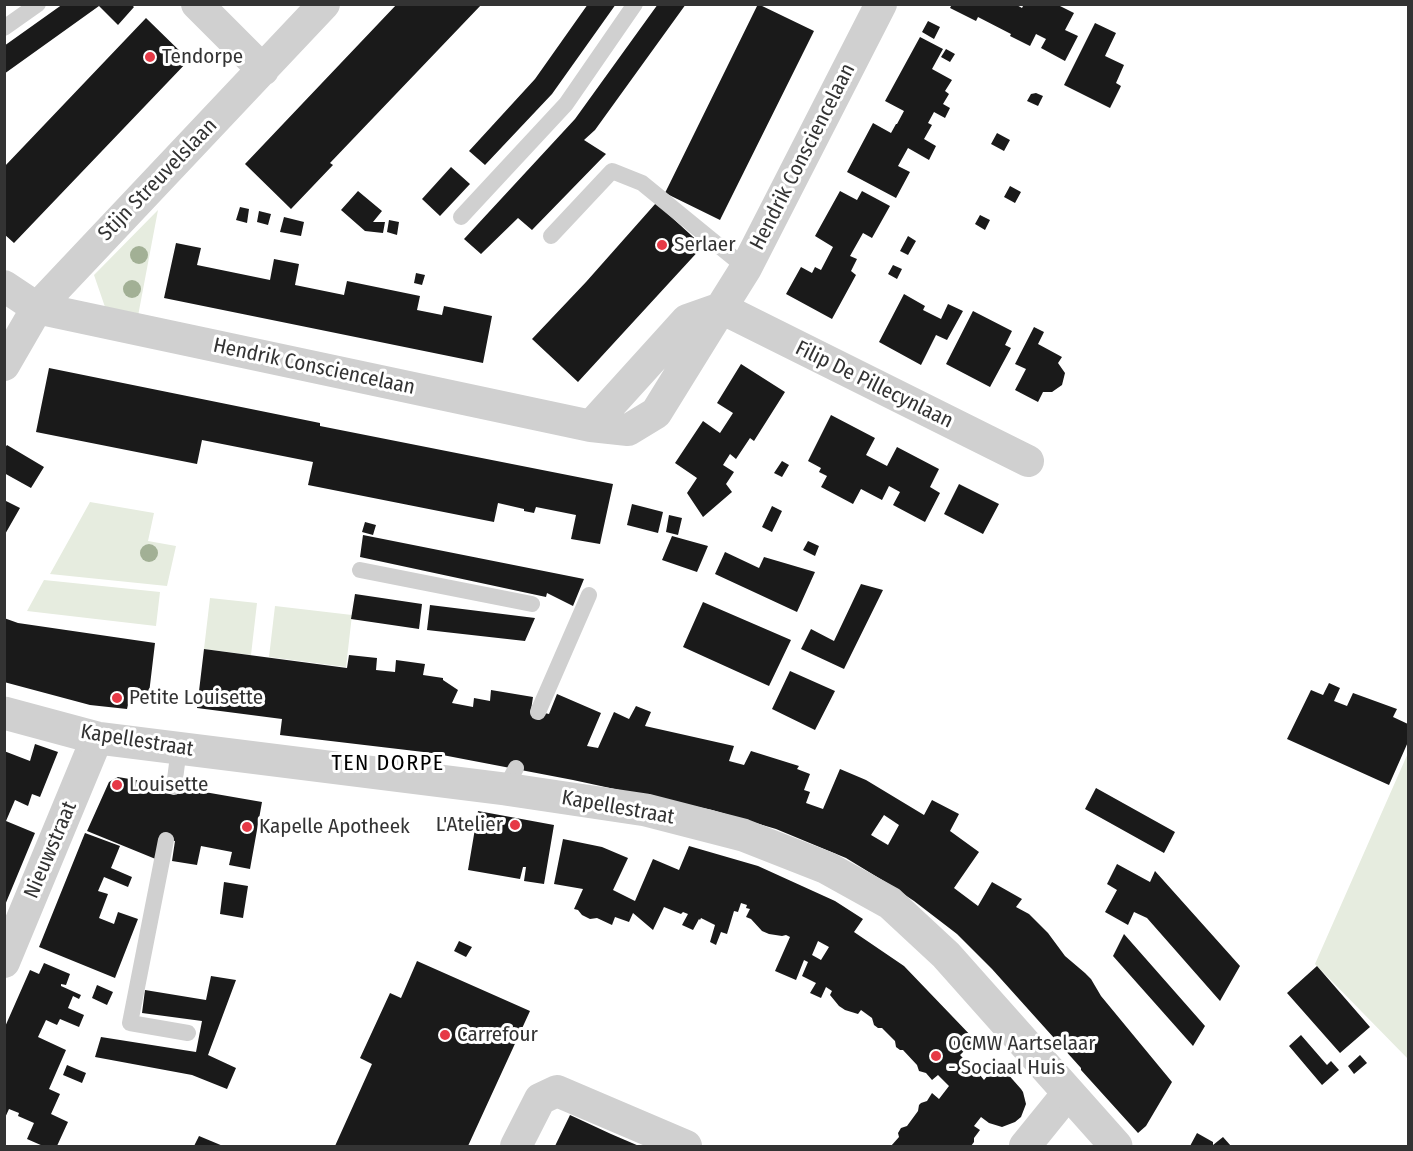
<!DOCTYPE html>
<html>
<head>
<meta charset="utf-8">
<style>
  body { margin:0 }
  #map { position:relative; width:1413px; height:1151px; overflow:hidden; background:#fff; font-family:"Fira Sans Condensed",sans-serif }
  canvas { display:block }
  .frame { position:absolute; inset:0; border:6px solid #333; pointer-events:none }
</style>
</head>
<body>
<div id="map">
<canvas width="1413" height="1151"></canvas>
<div class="frame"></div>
</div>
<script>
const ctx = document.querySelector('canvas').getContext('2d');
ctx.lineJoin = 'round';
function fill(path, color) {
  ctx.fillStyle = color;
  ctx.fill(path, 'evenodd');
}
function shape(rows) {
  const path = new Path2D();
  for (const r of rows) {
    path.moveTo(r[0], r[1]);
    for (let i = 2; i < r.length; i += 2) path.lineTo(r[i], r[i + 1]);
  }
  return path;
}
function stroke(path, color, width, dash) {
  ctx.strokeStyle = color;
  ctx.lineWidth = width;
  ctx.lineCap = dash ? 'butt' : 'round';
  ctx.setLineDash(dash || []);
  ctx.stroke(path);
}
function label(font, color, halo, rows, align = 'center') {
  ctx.font = font + ' "Fira Sans Condensed",sans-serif';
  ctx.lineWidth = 6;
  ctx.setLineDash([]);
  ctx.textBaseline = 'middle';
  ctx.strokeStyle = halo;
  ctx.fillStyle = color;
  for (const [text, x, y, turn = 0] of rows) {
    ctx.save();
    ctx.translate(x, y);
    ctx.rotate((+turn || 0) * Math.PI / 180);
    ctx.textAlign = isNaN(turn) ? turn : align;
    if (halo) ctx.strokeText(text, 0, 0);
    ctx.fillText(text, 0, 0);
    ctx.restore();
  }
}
fill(shape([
  [158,210,138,316,105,307,94,275],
  [90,502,154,513,148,541,176,546,167,586,50,574],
  [44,580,160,592,156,626,27,611],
  [210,598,257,603,251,655,204,649],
  [275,606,352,615,346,667,269,657],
  [1408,753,1408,1059,1315,964]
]), '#e6ecdf');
fill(shape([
  [63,4,131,4,134,7,118,25,99,6,4,74,4,46],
  [397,4,482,4,330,163,333,165,291,209,245,164],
  [588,4,616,4,552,94,485,165,469,151,535,79],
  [658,4,686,4,595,130,584,140,606,154,532,230,518,218,481,254,464,239,575,119],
  [758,4,814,31,720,220,665,193],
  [952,4,1015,4,1022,8,1024,4,1056,4,1074,13,1065,30,1078,36,1065,61,1041,48,1046,39,1036,34,1030,46,1010,36,1011,34,978,17,976,21,950,8],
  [146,18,189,60,14,243,4,234,4,167],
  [928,21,940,27,934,39,922,32],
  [1095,23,1116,33,1105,56,1124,65,1116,83,1121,86,1110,108,1064,85],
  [920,37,943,49,932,69,952,80,945,91,949,94,943,104,950,108,945,118,934,112,928,123,932,125,924,139,936,146,929,160,908,148,898,166,910,172,896,198,847,172,873,123,891,133,896,124,897,124,904,111,885,101],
  [946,49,955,54,950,62,941,57],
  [1036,93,1043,96,1038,106,1027,101,1031,94],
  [997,133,1010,140,1004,151,991,144],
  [451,167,470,184,440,216,422,199],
  [1010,186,1021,192,1015,203,1004,197],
  [358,191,382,211,373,222,385,222,383,233,365,231,341,210],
  [840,191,857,200,862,191,890,206,872,238,863,233,850,256,857,259,851,271,856,275,832,319,786,294,801,267,812,273,815,267,821,270,833,247,815,236],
  [656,203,703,246,578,382,532,339,586,282],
  [240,207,249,209,247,223,236,220],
  [259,211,271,214,268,225,257,222],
  [980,215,990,220,985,230,975,224],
  [284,217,304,222,301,236,280,232],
  [389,220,399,222,397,235,387,232],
  [908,236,916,241,908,255,900,251],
  [176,243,201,248,197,265,270,280,274,259,299,264,295,285,344,295,347,281,420,296,417,310,442,315,444,306,492,316,483,363,164,298],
  [893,265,902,269,897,279,888,274],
  [416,273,425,275,422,285,414,283],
  [904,294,925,306,923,310,941,319,948,304,963,311,947,340,936,335,921,365,879,342],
  [973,311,1012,331,1005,345,1011,348,990,387,946,364],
  [1034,327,1044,332,1038,344,1062,357,1058,363,1065,373,1062,385,1052,392,1043,392,1038,402,1015,390,1026,369,1015,364],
  [741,364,785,392,754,441,750,438,736,459,730,454,723,465,734,472,726,484,732,492,703,517,687,493,697,478,675,463,703,421,720,433,733,413,717,403],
  [49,368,320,423,320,426,613,484,600,544,571,539,576,515,536,507,534,513,524,511,524,509,498,503,494,522,308,485,313,462,202,440,197,464,36,432],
  [831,415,875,438,866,455,887,466,897,447,939,469,930,487,940,493,925,522,893,505,900,492,889,486,882,500,861,489,853,504,821,487,827,476,819,472,821,468,808,461],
  [7,445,44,467,31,488,4,473,4,449],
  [782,461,789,465,782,477,774,473],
  [959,484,999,504,983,534,944,514],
  [4,500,20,508,4,536],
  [632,504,663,512,658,533,627,525],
  [772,506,782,511,772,532,762,527],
  [669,515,682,518,678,535,666,532],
  [365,522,376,525,373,535,362,532],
  [363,535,584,579,573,606,547,593,546,597,360,557],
  [672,536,708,546,697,572,662,560],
  [808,541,819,546,815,556,803,550],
  [725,552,759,568,764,557,815,572,797,612,715,574],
  [861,584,883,590,844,669,801,649,811,629,834,641],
  [355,594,422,604,419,629,351,619],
  [703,602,791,640,769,686,683,647],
  [430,605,535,618,525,641,427,630],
  [4,618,18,623,155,643,148,702,129,700,127,709,90,705,4,682],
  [204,649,347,668,349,655,377,658,376,670,395,672,396,660,425,664,423,675,443,678,443,680,458,690,452,703,473,707,474,698,490,701,491,690,533,697,531,710,549,714,557,694,601,713,587,746,598,748,614,712,629,719,636,706,651,712,645,726,734,746,729,761,744,765,751,751,799,766,797,769,810,774,804,790,810,792,806,803,823,809,840,769,866,780,924,815,932,800,959,814,950,831,979,852,954,888,978,906,992,882,1022,899,1016,907,1029,914,1048,933,1065,956,1085,973,1091,979,1101,996,1172,1082,1146,1126,1138,1133,1081,1070,1081,1068,992,969,957,934,914,901,887,883,846,858,776,829,712,810,573,780,432,753,280,735,282,719,197,708],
  [884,815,899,825,888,845,871,835],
  [790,671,835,691,815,730,772,709],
  [1329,683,1340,688,1334,701,1347,706,1353,693,1397,709,1393,717,1408,724,1408,742,1389,785,1287,739,1311,690,1323,695],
  [35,744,58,752,40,797,32,794,28,806,15,800,6,821,35,833,5,905,4,751,30,761],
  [118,777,262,802,250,869,229,865,232,852,201,846,197,865,172,861,175,841,162,839,158,860,87,831,109,782],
  [1096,788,1175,832,1164,853,1085,809],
  [478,811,554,825,544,884,524,881,526,867,523,867,520,879,468,870],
  [85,833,120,846,111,868,132,877,128,887,104,877,98,891,108,894,99,918,114,924,118,912,138,919,115,978,39,947],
  [563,839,602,847,628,858,613,890,635,901,653,859,679,870,689,846,758,866,835,901,863,919,854,932,904,966,975,1040,960,1055,965,1060,968,1058,972,1062,970,1065,975,1070,977,1068,982,1072,980,1075,984,1080,998,1063,1021,1089,1023,1092,1026,1104,1021,1117,1015,1122,1002,1127,989,1123,981,1117,974,1126,980,1130,974,1138,974,1142,971,1146,891,1146,899,1137,898,1133,901,1128,907,1126,918,1111,919,1105,921,1103,927,1101,932,1093,939,1099,949,1086,938,1075,932,1080,926,1073,919,1071,917,1065,903,1050,900,1050,896,1047,895,1041,882,1028,878,1028,874,1025,872,1018,861,1010,858,1014,845,1010,839,1006,830,995,832,991,826,987,821,998,810,993,816,983,802,976,808,962,804,960,796,980,775,971,790,937,786,935,782,936,769,934,762,931,751,919,746,917,750,909,746,908,747,905,741,903,738,912,734,911,727,934,721,932,716,945,710,942,715,925,701,918,700,920,699,919,693,930,682,925,688,914,683,912,681,914,664,907,653,930,633,913,629,922,615,917,612,925,597,918,590,919,582,915,578,910,574,909,583,889,554,884],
  [818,941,829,947,821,960,812,955],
  [1117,864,1150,882,1155,871,1240,966,1220,1001,1147,918,1134,912,1128,925,1105,912,1117,890,1107,884],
  [224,882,248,886,243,918,220,914],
  [1124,934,1205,1026,1193,1046,1113,956],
  [459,941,472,947,466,957,454,951],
  [417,961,530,1011,468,1146,335,1146,372,1064,360,1058,390,993,401,998],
  [44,963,70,974,66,985,61,984,61,986,81,995,79,999,73,996,68,1008,84,1015,79,1027,60,1019,57,1025,46,1020,38,1037,66,1050,49,1089,60,1094,51,1114,68,1122,57,1146,43,1146,27,1139,34,1123,18,1116,19,1113,9,1109,4,1120,4,1029,30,970,39,974],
  [1317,966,1370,1027,1340,1053,1287,993],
  [211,976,236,980,208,1055,236,1068,227,1089,192,1075,95,1057,101,1037,196,1052,202,1021,142,1013,145,990,206,1000],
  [97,985,113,992,107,1005,92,998],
  [1301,1035,1327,1065,1331,1061,1339,1070,1322,1085,1289,1046],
  [1360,1055,1367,1063,1354,1074,1348,1066],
  [67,1065,86,1073,82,1083,63,1075],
  [570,1115,611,1134,639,1146,555,1146],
  [1197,1133,1213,1142,1213,1145,1223,1137,1231,1146,1190,1146],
  [199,1136,223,1146,194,1146]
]), '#1a1a1a');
stroke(shape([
  [4,28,38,4],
  [461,217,566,104,635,4],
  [551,236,612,171,642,183,746,268],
  [360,570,532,604],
  [538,712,589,595],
  [174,787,179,748],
  [505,789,516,768],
  [166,840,130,1023,188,1033]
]), '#d0d0d0', 16);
stroke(shape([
  [197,4,263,70],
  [4,286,37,308,591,426],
  [721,308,687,320,591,426,628,430,656,413,721,308,746,268,881,4],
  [721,308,1028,461],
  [4,365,37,308,324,4],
  [4,962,97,738],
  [516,1146,540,1099,557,1091,686,1146],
  [1025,1146,1068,1093]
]), '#d0d0d0', 32);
stroke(shape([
  [4,713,97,738,505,789,646,810,743,835,827,868,890,903,946,955,1116,1146]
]), '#d0d0d0', 33);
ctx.fillStyle = '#a2b095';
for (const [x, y] of [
  [139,255],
  [132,289],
  [149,553]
]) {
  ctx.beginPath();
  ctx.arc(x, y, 9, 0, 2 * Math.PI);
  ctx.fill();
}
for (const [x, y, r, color] of [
  [150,57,6,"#e63946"],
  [662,245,6,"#e63946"],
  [117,698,6,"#e63946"],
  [117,785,6,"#e63946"],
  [515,825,6,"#e63946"],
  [247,827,6,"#e63946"],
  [445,1035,6,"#e63946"],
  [936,1056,6,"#e63946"]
]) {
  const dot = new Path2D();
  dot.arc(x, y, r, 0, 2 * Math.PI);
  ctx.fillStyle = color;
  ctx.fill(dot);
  stroke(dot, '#fff', 2);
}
label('21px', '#333', '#fff', [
  ["Tendorpe",162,57],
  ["Serlaer",674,245],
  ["Petite Louisette",129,698],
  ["Louisette",129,785],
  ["L'Atelier",503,825,"right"],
  ["Kapelle Apotheek",259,827],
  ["Carrefour",457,1035],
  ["OCMW Aartselaar",948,1044],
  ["- Sociaal Huis",948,1068]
], 'left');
label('21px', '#333', '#fff', [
  ["Hendrik Consciencelaan",803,157,-63],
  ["Stijn Streuvelslaan",158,180,-46],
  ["Hendrik Consciencelaan",314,367,12],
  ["Filip De Pillecynlaan",874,385,26],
  ["Kapellestraat",137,741,9],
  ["Kapellestraat",618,808,10],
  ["Nieuwstraat",51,850,-67]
]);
ctx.letterSpacing = '1.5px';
label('22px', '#000', '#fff', [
  ["TEN DORPE",388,764]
]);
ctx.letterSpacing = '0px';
</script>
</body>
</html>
